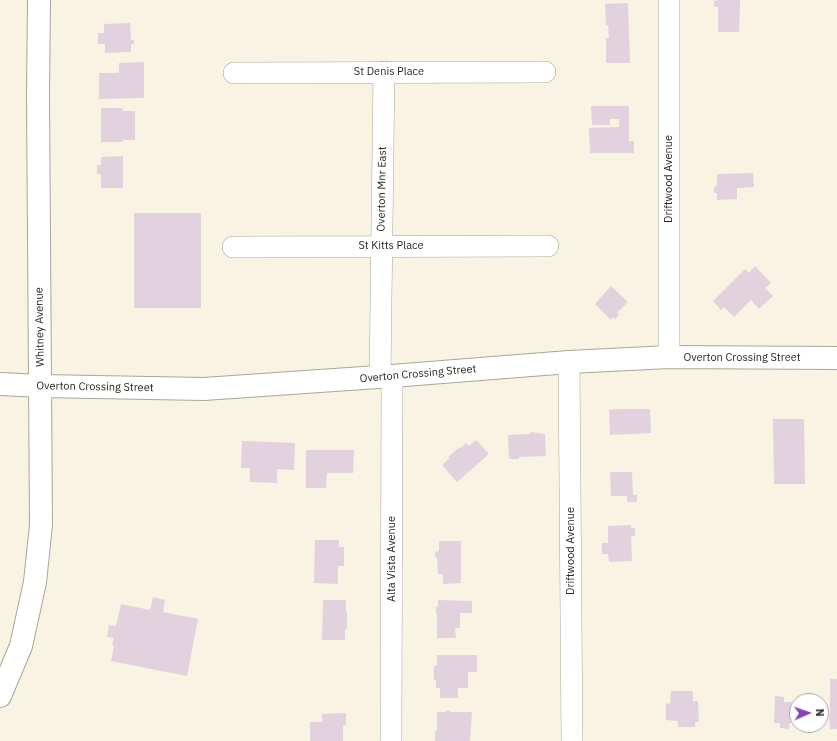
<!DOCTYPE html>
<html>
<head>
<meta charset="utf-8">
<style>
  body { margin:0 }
  #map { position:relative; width:837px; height:741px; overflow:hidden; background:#f8f3e3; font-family:"IBM Plex Sans",sans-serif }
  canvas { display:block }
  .north { position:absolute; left:789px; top:693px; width:40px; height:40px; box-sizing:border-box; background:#fff; border:1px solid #aaa9a7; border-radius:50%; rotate:88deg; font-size:11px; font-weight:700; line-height:16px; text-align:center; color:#2a2822 }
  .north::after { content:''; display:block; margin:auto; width:14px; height:18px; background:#8544b9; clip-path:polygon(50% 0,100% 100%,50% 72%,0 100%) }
</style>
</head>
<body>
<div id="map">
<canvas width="837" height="741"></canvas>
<div class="north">N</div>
</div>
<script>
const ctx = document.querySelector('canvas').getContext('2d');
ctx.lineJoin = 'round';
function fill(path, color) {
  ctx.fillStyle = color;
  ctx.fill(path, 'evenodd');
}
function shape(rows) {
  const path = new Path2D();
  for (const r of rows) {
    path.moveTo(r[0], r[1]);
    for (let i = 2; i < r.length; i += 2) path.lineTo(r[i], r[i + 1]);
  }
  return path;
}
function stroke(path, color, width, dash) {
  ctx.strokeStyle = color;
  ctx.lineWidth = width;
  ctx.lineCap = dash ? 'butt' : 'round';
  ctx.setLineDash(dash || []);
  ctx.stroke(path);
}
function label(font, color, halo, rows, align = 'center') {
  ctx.font = font + ' "IBM Plex Sans",sans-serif';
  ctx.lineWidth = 3;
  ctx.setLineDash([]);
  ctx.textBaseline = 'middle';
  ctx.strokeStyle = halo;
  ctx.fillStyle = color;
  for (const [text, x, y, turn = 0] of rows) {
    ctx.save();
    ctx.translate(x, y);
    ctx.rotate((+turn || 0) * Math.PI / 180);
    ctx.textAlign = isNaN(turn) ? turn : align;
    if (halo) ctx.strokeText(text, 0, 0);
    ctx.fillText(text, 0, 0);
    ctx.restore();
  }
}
fill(shape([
  [718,0,740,0,739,32,718,32,718,7,714,7,714,1],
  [628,3,630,63,606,63,606,38,609,38,608,25,606,25,605,4],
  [130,23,131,40,134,40,134,44,131,44,131,52,105,53,105,44,98,44,98,33,104,33,104,24],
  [144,62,144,98,99,99,99,73,119,73,119,63],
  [591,106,629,106,629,141,634,141,634,153,590,153,589,128,619,127,619,119,610,119,610,125,592,125],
  [101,108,123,108,123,111,135,111,135,140,123,140,123,142,101,142],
  [123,156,123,188,101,188,101,174,97,174,97,165,101,165,101,157],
  [753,173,754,187,737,188,737,199,717,200,717,193,714,193,714,187,717,186,717,174],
  [134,213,201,213,201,308,134,308],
  [755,266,771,283,765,288,773,296,759,309,751,300,734,317,724,307,721,310,713,301,745,269,749,273],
  [611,286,628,302,617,313,619,315,615,319,613,317,611,320,595,304],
  [620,409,650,409,651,433,610,435,609,410],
  [773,419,804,419,805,484,774,484],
  [530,432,545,434,546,456,519,457,519,459,509,459,508,435,530,434],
  [476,440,489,454,457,482,442,465,450,458,448,457,460,447,461,448,466,443,469,446],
  [242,441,295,443,294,470,277,469,277,483,250,482,250,468,241,468],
  [306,450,354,450,353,473,327,473,326,488,306,488],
  [610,472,632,472,633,495,637,495,637,502,627,502,627,496,611,496],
  [631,525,631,528,635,528,635,536,631,536,632,561,609,562,608,554,602,554,602,543,608,543,608,526],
  [315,540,339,540,339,547,344,547,344,566,338,566,338,584,314,583],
  [439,541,461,541,461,583,443,584,443,574,438,574,437,557,435,557,435,552,439,551],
  [153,597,165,600,163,612,198,619,187,676,111,661,114,646,112,645,114,638,107,637,109,625,116,626,121,604,150,610],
  [323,600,346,600,346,612,347,612,347,629,345,630,345,640,322,640],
  [438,600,472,601,472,613,460,613,460,628,455,628,456,638,437,638,437,614,436,614,436,607,438,607],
  [437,655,477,655,477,672,468,672,468,688,458,688,458,698,440,698,440,688,436,688,436,680,434,680,434,666,437,665],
  [830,679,837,679,837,729,830,729,829,715,830,715],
  [671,691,693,691,693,701,698,701,699,722,695,722,695,727,678,727,678,721,666,720,666,703,670,704],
  [775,696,784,697,784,702,797,702,797,723,790,723,789,729,780,728,780,723,774,723],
  [446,711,450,711,450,712,472,712,470,741,435,741,435,731,437,731,437,712,446,712],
  [346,713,346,725,343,725,343,741,310,741,310,722,322,722,322,714]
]), '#e1d2dd');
const street = shape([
  [669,0,669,357],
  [234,73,545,72],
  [233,247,548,246],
  [569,362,572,741],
  [380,377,384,72],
  [391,741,392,376]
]);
const secondary = shape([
  [0,384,41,386,204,389,392,376,569,362,669,357,837,358],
  [0,696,21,646,35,582,41,525,38,95,39,0]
]);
stroke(street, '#aaa697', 22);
stroke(secondary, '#aaa697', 24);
stroke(street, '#fff', 21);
stroke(secondary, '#fff', 22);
label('11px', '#2a2822', '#fff', [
  ["St Denis Place",389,72],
  ["Driftwood Avenue",669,179,-90],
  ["Overton Mnr East",382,189,-89],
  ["St Kitts Place",391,246],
  ["Whitney Avenue",40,327,-91],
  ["Overton Crossing Street",742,358],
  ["Overton Crossing Street",418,374,-5],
  ["Overton Crossing Street",95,387,1],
  ["Driftwood Avenue",571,551,-90],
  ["Alta Vista Avenue",392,559,-90]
]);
</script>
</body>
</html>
